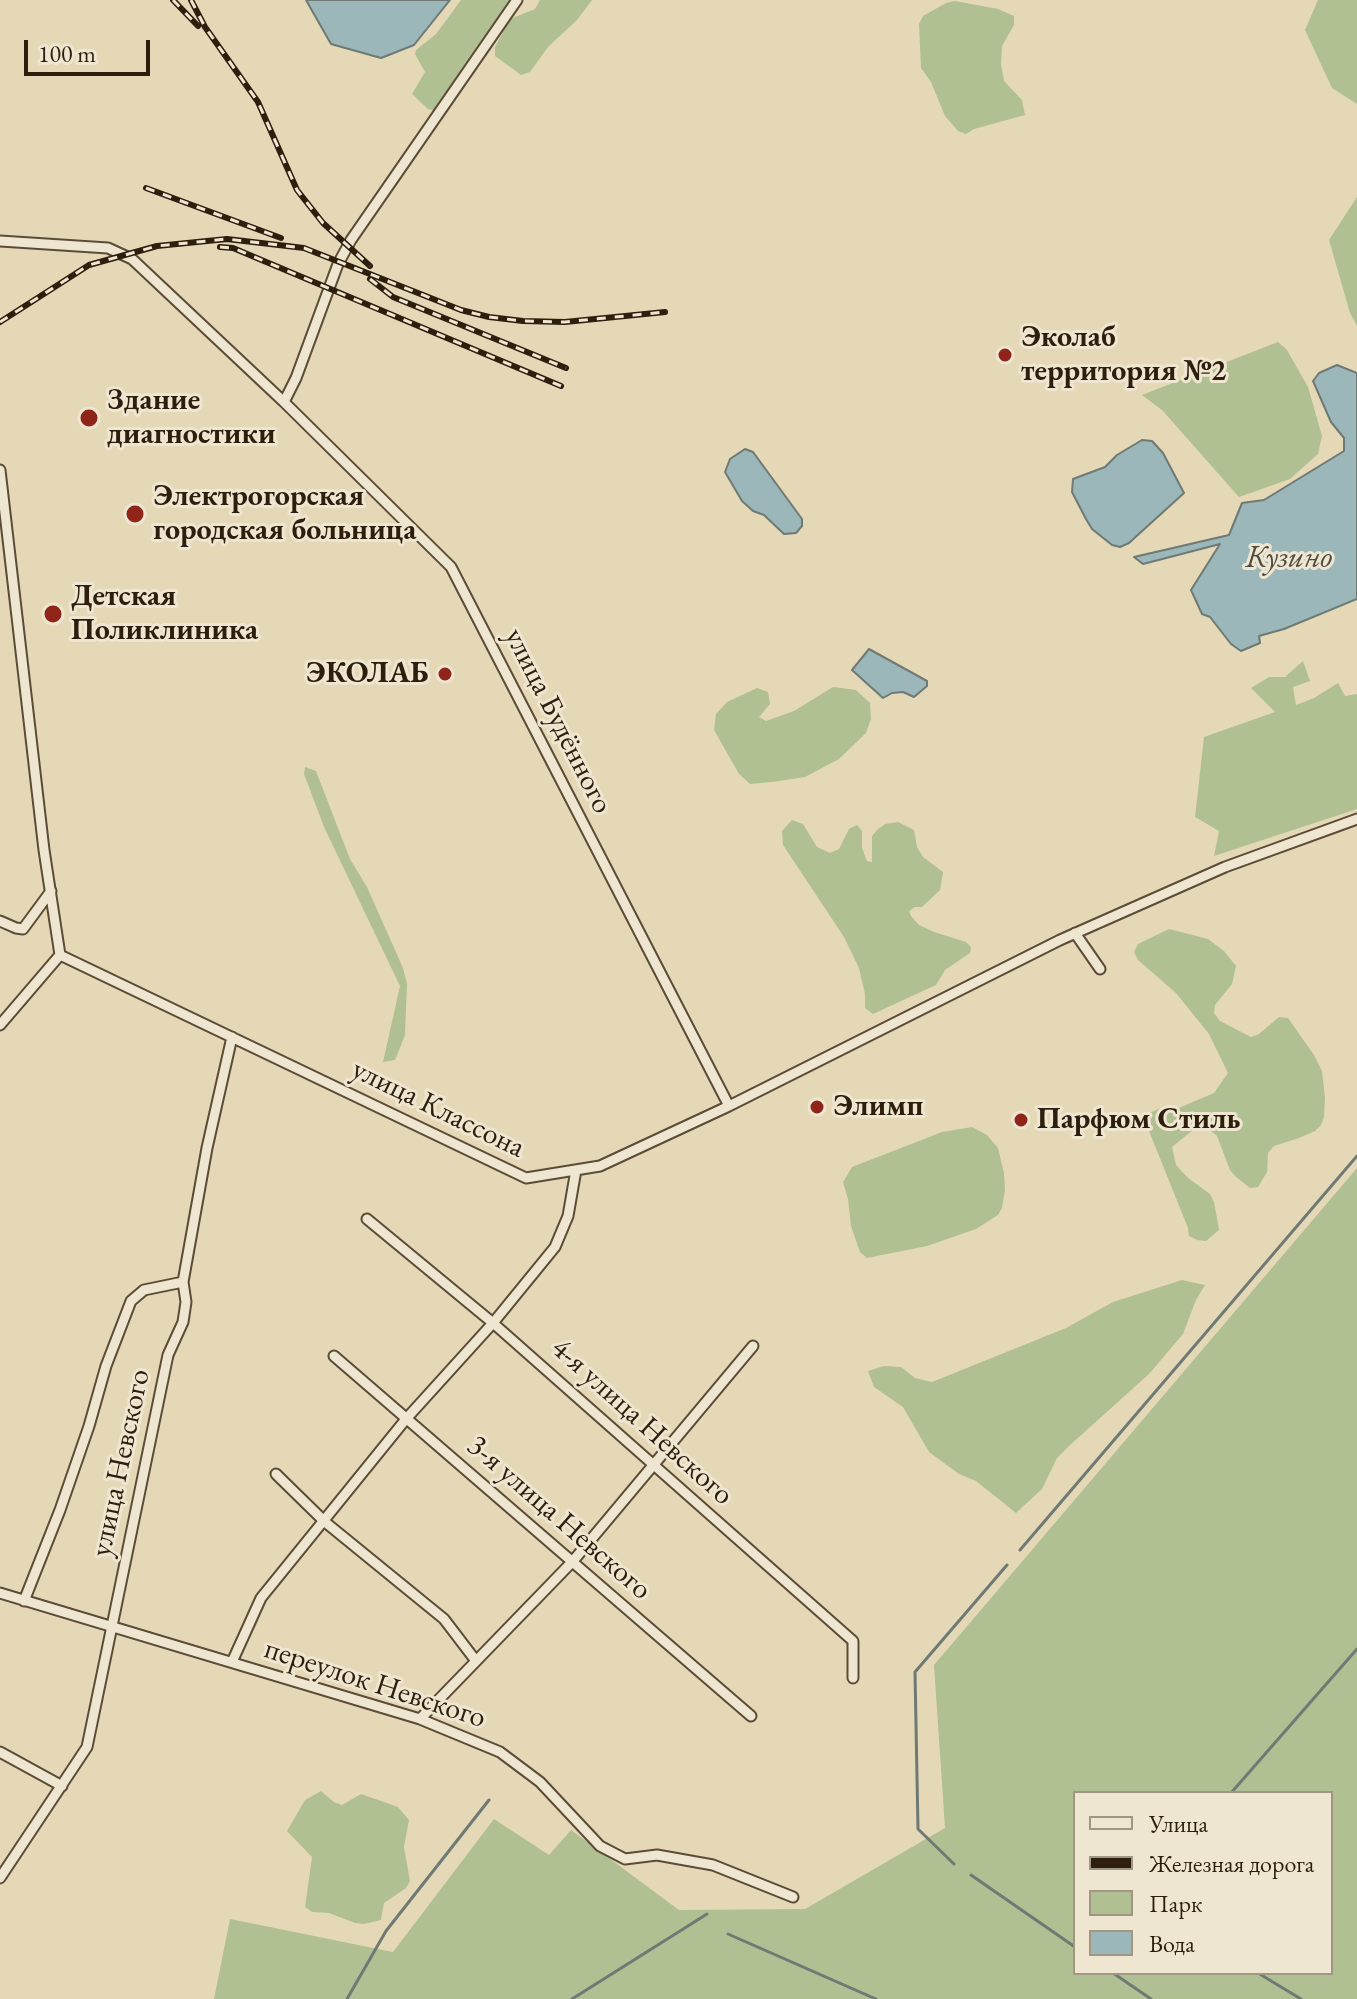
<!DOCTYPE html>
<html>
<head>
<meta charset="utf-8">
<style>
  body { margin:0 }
  #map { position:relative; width:1357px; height:1999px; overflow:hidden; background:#e5d8b6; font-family:"EB Garamond",serif }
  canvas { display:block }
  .legend { position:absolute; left:1073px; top:1791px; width:260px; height:184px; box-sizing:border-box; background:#eee6d0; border:2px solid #a19682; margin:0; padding:10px 14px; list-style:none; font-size:24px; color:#2e1e0d }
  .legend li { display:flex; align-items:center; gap:16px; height:40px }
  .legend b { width:40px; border:2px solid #a19682 }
  .scale { position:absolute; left:24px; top:40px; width:126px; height:36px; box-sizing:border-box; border:4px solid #2e1e0d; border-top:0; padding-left:10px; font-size:24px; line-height:28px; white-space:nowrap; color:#2e1e0d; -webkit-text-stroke:6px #eee6d0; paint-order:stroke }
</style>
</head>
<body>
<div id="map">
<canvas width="1357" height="1999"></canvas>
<ul class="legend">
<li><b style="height:10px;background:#eee6d0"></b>Улица</li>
<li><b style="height:10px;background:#2e1e0d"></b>Железная дорога</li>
<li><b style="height:22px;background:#b0c092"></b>Парк</li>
<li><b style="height:22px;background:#9bb7ba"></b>Вода</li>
</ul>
<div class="scale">100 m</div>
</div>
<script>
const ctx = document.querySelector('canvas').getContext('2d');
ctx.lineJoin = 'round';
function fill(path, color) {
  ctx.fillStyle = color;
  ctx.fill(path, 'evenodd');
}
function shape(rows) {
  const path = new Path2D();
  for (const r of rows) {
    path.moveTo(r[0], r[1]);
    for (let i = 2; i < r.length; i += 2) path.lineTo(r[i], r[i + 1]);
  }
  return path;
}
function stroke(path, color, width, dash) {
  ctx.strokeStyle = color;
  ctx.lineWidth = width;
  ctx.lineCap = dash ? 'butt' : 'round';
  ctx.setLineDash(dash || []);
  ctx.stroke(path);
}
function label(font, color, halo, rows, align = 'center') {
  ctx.font = font + ' "EB Garamond",serif';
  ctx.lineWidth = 6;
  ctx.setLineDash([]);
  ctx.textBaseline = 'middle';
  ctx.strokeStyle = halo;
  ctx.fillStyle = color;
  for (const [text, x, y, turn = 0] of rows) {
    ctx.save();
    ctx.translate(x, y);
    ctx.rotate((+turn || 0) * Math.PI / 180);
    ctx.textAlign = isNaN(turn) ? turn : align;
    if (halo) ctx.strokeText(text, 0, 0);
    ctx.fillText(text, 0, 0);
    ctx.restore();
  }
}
fill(shape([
  [461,0,513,0,436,111,428,109,412,94,425,72,415,54,416,50,436,34],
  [540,0,592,0,577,20,548,47,530,72,521,75,495,56,495,47,510,19,535,9],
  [1318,0,1357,0,1357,104,1332,88,1305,30],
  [955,1,998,9,1014,16,1014,25,1002,46,1001,64,1004,81,1022,100,1025,115,974,129,966,134,958,131,945,116,931,82,921,68,919,24,923,16,946,3],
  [1357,197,1357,326,1350,313,1329,240],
  [1278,342,1287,350,1308,387,1322,436,1318,454,1290,479,1239,497,1162,410,1142,395],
  [1303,661,1310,681,1293,687,1296,705,1314,698,1338,683,1345,696,1357,694,1357,809,1214,856,1219,831,1195,817,1204,737,1275,712,1251,688,1269,677,1285,677],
  [833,687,856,690,870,703,871,719,866,733,839,759,805,777,772,782,750,784,739,774,714,730,716,714,727,702,757,688,768,692,770,704,759,717,766,721,794,711],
  [305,767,316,771,350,859,367,887,403,968,407,984,405,1035,395,1060,383,1062,400,986,324,827,304,774],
  [792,820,803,824,817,847,830,853,839,849,849,829,857,825,862,831,862,848,867,861,872,862,872,836,878,829,885,824,898,822,914,830,917,847,923,857,943,872,940,890,922,907,915,907,909,911,911,916,919,925,934,932,966,942,971,947,970,953,945,970,936,985,873,1014,865,1008,865,994,859,968,844,937,783,845,782,831],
  [1169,929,1208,939,1224,951,1236,966,1232,984,1215,1005,1214,1013,1220,1021,1251,1037,1259,1034,1279,1017,1288,1018,1314,1055,1322,1071,1325,1098,1324,1117,1321,1125,1315,1131,1299,1138,1274,1146,1268,1153,1267,1172,1258,1187,1250,1188,1236,1177,1230,1170,1217,1136,1210,1130,1193,1130,1172,1147,1176,1165,1188,1178,1210,1194,1214,1202,1219,1230,1206,1241,1197,1240,1189,1236,1188,1228,1143,1116,1167,1105,1174,1110,1214,1093,1228,1073,1209,1034,1176,993,1138,960,1134,952,1138,944],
  [972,1127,987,1135,998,1148,1004,1173,1005,1190,1002,1208,998,1215,976,1229,927,1246,867,1258,860,1252,851,1226,848,1199,843,1182,852,1167,942,1132],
  [1357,1168,1357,1999,214,1999,230,1919,393,1952,494,1819,549,1855,571,1830,679,1910,805,1909,945,1828,934,1665],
  [1075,1793,1331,1793,1331,1973,1075,1973],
  [1182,1280,1205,1285,1196,1300,1183,1334,1149,1374,1069,1446,1057,1458,1042,1489,1016,1513,976,1481,959,1474,929,1452,903,1407,874,1387,868,1371,884,1366,901,1367,915,1378,932,1382,1066,1328,1113,1302],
  [321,1791,334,1802,342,1805,361,1794,398,1807,409,1820,404,1847,410,1881,406,1888,384,1903,381,1920,364,1924,355,1923,329,1913,312,1912,305,1907,312,1857,287,1831,305,1800]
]), '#b0c092');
const water = shape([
  [306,0,450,0,414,45,381,58,331,44,306,0],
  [1337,365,1357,373,1357,599,1284,629,1259,636,1260,643,1241,651,1231,644,1210,617,1202,614,1191,590,1220,544,1143,564,1134,557,1229,535,1242,503,1264,500,1344,451,1344,438,1331,422,1313,381,1319,373,1337,365],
  [1142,440,1152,441,1163,453,1184,493,1129,543,1120,547,1112,545,1092,529,1086,519,1072,492,1073,479,1105,467,1117,455,1142,440],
  [745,449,753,452,802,519,802,526,796,533,784,534,764,515,753,511,742,501,725,472,730,459,745,449],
  [869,649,927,681,927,686,914,697,903,692,892,693,883,698,852,670,869,649]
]);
fill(water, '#9bb7ba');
stroke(water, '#6f7a75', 2);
stroke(shape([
  [1020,1550,1357,1156],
  [1231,1793,1357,1649],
  [954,1864,918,1829,915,1672,1007,1565],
  [971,1875,1075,1947],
  [728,1934,876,1999],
  [1113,1973,1151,1999],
  [1258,1973,1301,1999],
  [347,1999,386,1931,489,1800],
  [572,1999,707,1914]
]), '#6f7a75', 3);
const minor = shape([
  [0,241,108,248,132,259,284,402,451,567,729,1106],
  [284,402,296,378,338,264,351,240,517,0],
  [0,470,44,850,60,955],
  [0,921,16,928,23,929,51,891],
  [1075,933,1100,969],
  [60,955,526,1178,600,1166,729,1106,1060,940,1225,867,1357,819],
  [0,1025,60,955],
  [367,1219,493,1323,853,1641,853,1678],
  [334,1356,751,1716],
  [276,1474,325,1522,444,1619,476,1661],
  [0,1593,420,1719,500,1752,540,1782,600,1846,625,1859,657,1855,713,1865,793,1897],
  [24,1601,60,1510,89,1426,106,1366,131,1301,144,1290,183,1282],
  [232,1662,261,1598,406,1419,493,1323,555,1247,568,1216,576,1170],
  [420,1719,573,1561,753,1346],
  [0,1752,62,1786],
  [0,1878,87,1747,168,1355,183,1322,186,1302,183,1282,207,1148,232,1037]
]);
stroke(minor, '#5c4c37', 13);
stroke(minor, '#eee6d0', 9);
const rail = shape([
  [173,0,198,26],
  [191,0,205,27,258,102,297,190,323,223,370,266],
  [146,188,281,238],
  [220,247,233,248,561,386],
  [370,279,393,297,566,368],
  [0,322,89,265,157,246,227,239,304,248,461,310,489,317,523,321,565,322,665,312]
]);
stroke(rail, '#2e1e0d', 6);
stroke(rail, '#eee6d0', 3, [9]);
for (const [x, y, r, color] of [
  [1005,355,8,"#8f2418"],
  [89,418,10,"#8f2418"],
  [135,514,10,"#8f2418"],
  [53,614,10,"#8f2418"],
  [445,674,8,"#8f2418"],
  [817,1107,8,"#8f2418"],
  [1021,1120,8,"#8f2418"]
]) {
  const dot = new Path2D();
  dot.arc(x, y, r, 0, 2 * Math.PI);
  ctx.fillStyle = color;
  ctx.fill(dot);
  stroke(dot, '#eee6d0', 3);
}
label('bold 30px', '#2e1e0d', '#eee6d0', [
  ["Эколаб",1021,338],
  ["территория №2",1021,372],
  ["Здание",107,401],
  ["диагностики",107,435],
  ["Электрогорская",153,497],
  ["городская больница",153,531],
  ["Детская",71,597],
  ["Поликлиника",71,631],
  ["ЭКОЛАБ",429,674,"right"],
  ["Элимп",833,1107],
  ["Парфюм Стиль",1037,1120]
], 'left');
label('30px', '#2e1e0d', '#eee6d0', [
  ["улица Будённого",558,721,63],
  ["улица Классона",438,1109,26],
  ["4-я улица Невского",642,1422,42],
  ["улица Невского",121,1463,-78],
  ["3-я улица Невского",559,1518,41],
  ["переулок Невского",375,1684,18]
]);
label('italic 32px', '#4f4c41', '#eee6d0', [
  ["Кузино",1289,558]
]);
</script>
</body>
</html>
